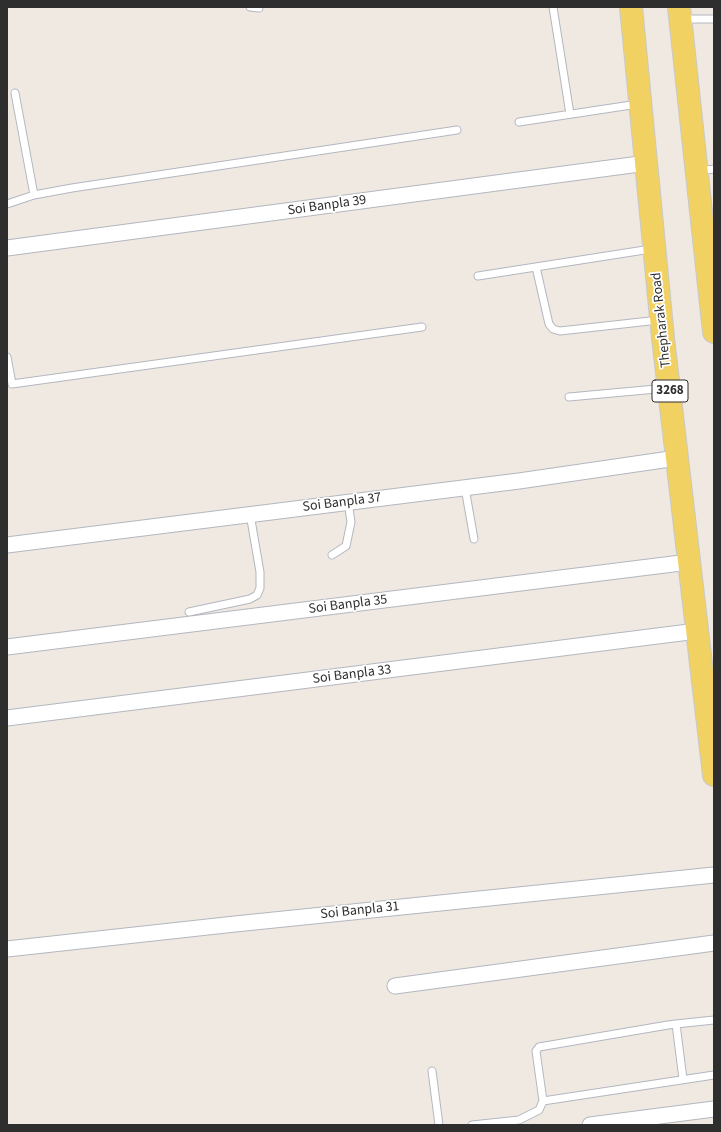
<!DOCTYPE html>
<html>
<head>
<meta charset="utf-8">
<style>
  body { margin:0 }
  #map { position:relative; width:721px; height:1132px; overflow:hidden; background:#efe9e1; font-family:"Source Sans 3",sans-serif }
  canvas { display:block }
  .frame { position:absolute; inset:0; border:8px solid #2e2e2e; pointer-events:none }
</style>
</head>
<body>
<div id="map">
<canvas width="721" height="1132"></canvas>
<div class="frame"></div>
</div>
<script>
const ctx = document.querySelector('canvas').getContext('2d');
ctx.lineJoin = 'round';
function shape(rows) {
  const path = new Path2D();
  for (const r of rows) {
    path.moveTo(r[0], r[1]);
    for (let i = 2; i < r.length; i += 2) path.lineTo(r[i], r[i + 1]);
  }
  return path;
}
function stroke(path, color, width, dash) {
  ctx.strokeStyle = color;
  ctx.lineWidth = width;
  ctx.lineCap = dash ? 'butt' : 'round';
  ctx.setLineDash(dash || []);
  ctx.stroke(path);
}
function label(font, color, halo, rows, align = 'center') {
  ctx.font = font + ' "Source Sans 3",sans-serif';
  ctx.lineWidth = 3.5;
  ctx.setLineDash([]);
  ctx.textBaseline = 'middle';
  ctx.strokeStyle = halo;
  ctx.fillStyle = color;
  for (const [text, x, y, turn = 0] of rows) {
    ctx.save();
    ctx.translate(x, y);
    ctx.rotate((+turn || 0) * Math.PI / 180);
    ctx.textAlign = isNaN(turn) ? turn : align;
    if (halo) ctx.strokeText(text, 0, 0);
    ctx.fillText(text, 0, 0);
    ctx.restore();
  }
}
const lane = shape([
  [250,7,259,8],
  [553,7,570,114],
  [682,19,714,19],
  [15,93,34,195],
  [519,122,638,104],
  [698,171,714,169],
  [7,204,34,195,72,188,457,130],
  [536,267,549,324,553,329,560,331,659,320],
  [478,276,651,249],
  [7,357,12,384,422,327],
  [569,397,667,388],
  [465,488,474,539],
  [332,555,346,546,351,522,348,502],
  [189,612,250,599,257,595,260,588,260,572,250,514],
  [676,1024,714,1020],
  [432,1071,439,1125],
  [543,1101,536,1051,539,1047,668,1025,676,1024,683,1079],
  [472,1125,519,1120,539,1110,543,1101,714,1075]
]);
const street = shape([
  [7,248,647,163],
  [7,545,519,481,677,458],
  [7,647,689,562],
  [7,718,697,631],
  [7,949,235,924,714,875],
  [395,986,714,943],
  [590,1125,714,1109]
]);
const primary = shape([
  [631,7,663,338,714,775],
  [679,7,714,332]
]);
stroke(lane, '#b4b7c1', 9);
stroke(street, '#b4b7c1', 17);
stroke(primary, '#c9c9c9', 24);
stroke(lane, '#fff', 7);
stroke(street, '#fff', 15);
stroke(primary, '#f2d163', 22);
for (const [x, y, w] of [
  [670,391,36]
]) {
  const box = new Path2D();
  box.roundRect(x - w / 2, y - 11, w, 22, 3);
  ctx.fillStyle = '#fff';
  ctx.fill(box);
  stroke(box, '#2e2e2e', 1);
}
label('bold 13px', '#2e2e2e', null, [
  ["3268",670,391]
]);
label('14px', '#2e2e2e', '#fff', [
  ["Soi Banpla 39",327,206,-8],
  ["Thepharak Road",662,320,-96],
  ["Soi Banpla 37",342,503,-7],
  ["Soi Banpla 35",348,605,-7],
  ["Soi Banpla 33",352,675,-7],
  ["Soi Banpla 31",360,911,-6]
]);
</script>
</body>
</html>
